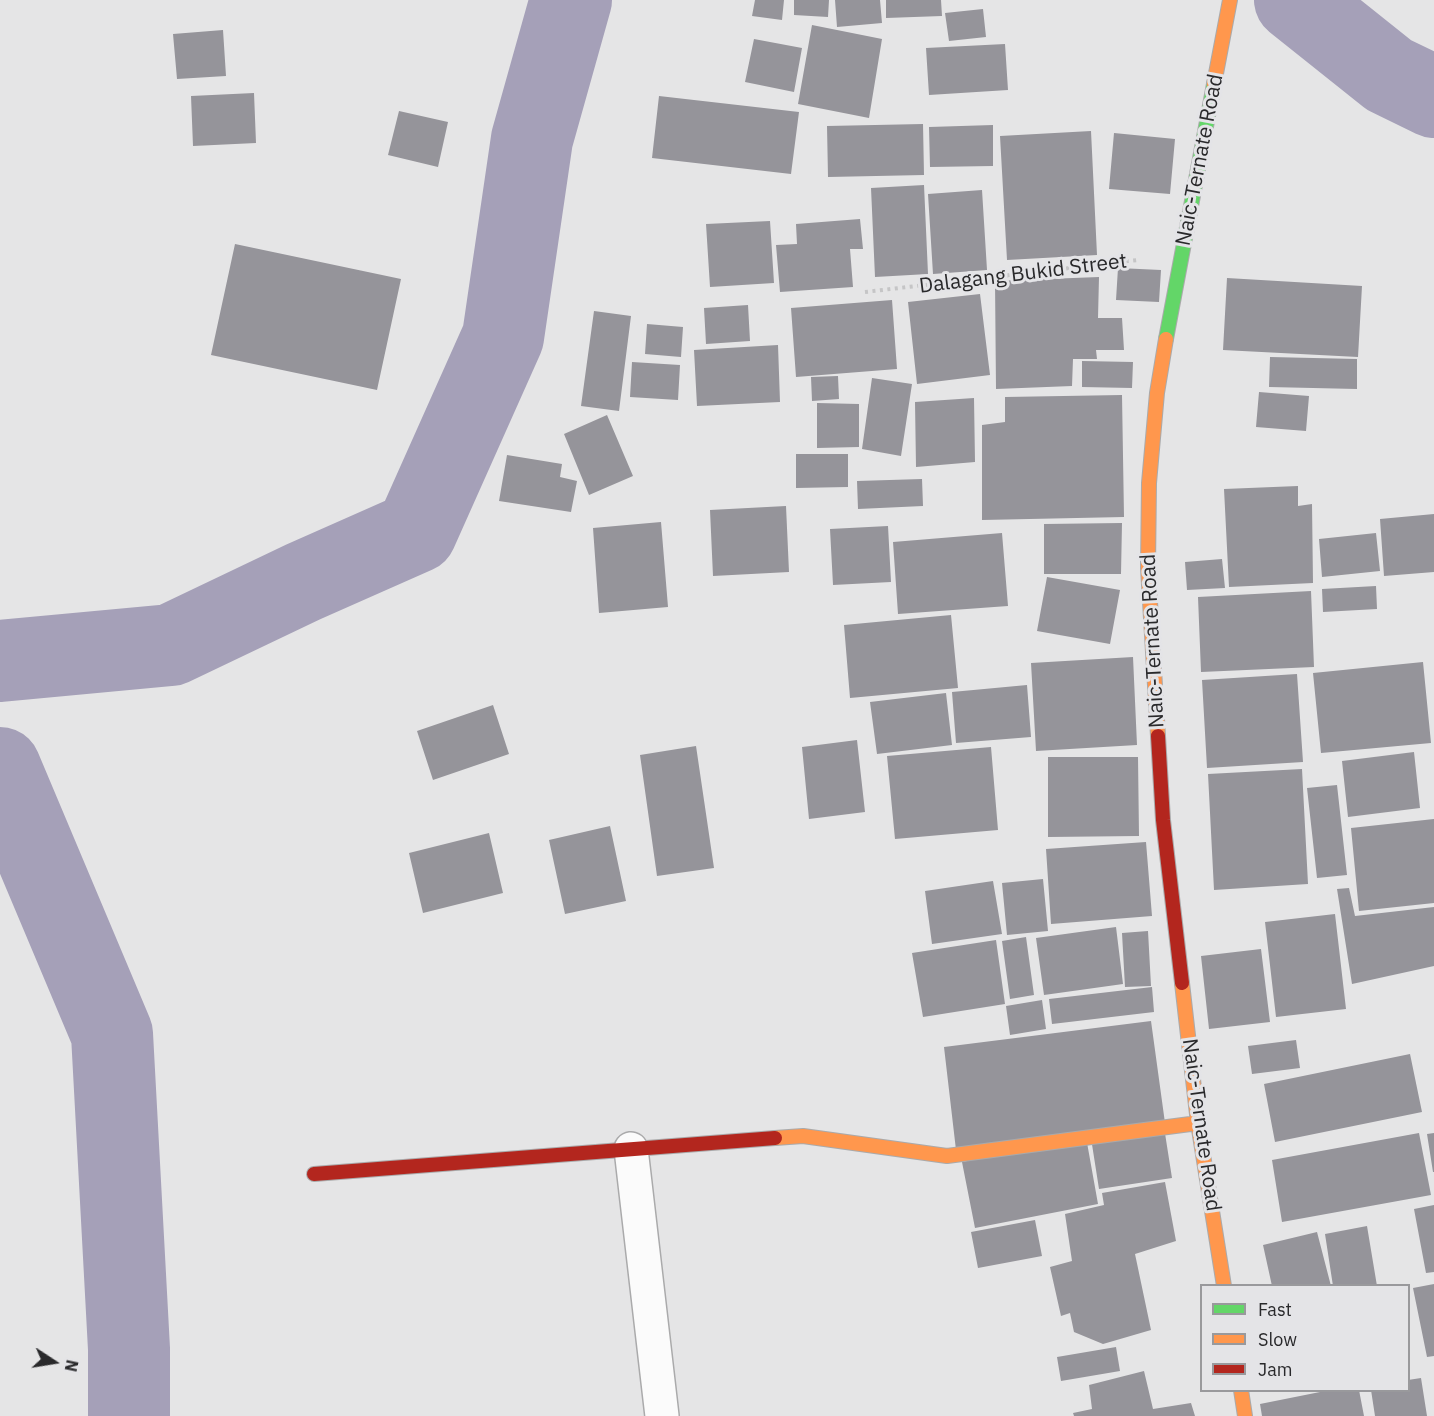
<!DOCTYPE html>
<html>
<head>
<meta charset="utf-8">
<style>
  body { margin:0 }
  #map { position:relative; width:1434px; height:1416px; overflow:hidden; background:#e5e5e6; font-family:"IBM Plex Sans",sans-serif }
  canvas { display:block }
  .legend { position:absolute; left:1200px; top:1284px; width:210px; height:108px; box-sizing:border-box; background:#e4e4e7; border:2px solid #99999c; margin:0; padding:8px 10px; list-style:none; font-size:18px; color:#29292b }
  .legend li { display:flex; align-items:center; gap:12px; height:30px }
  .legend b { width:30px; border:2px solid #99999c }
  .north { position:absolute; left:24px; top:1332px; width:60px; height:60px; -webkit-text-stroke:4px #e4e4e7; paint-order:stroke; rotate:102deg; font-size:16px; font-weight:700; line-height:24px; text-align:center; color:#29292b }
  .north::after { content:''; display:block; margin:auto; width:21px; height:27px; background:#29292b; clip-path:polygon(50% 0,100% 100%,50% 72%,0 100%) }
</style>
</head>
<body>
<div id="map">
<canvas width="1434" height="1416"></canvas>
<ul class="legend">
<li><b style="height:8px;background:#63d668"></b>Fast</li>
<li><b style="height:8px;background:#ff974d"></b>Slow</li>
<li><b style="height:8px;background:#b3261e"></b>Jam</li>
</ul>
<div class="north">N</div>
</div>
<script>
const ctx = document.querySelector('canvas').getContext('2d');
ctx.lineJoin = 'round';
function shape(rows) {
  const path = new Path2D();
  for (const r of rows) {
    path.moveTo(r[0], r[1]);
    for (let i = 2; i < r.length; i += 2) path.lineTo(r[i], r[i + 1]);
  }
  return path;
}
function stroke(path, color, width, dash) {
  ctx.strokeStyle = color;
  ctx.lineWidth = width;
  ctx.lineCap = dash ? 'butt' : 'round';
  ctx.setLineDash(dash || []);
  ctx.stroke(path);
}
function fill(path, color) {
  ctx.fillStyle = color;
  ctx.fill(path, 'evenodd');
}
function label(font, color, halo, rows, align = 'center') {
  ctx.font = font + ' "IBM Plex Sans",sans-serif';
  ctx.lineWidth = 6;
  ctx.setLineDash([]);
  ctx.textBaseline = 'middle';
  ctx.strokeStyle = halo;
  ctx.fillStyle = color;
  for (const [text, x, y, turn = 0] of rows) {
    ctx.save();
    ctx.translate(x, y);
    ctx.rotate((+turn || 0) * Math.PI / 180);
    ctx.textAlign = isNaN(turn) ? turn : align;
    if (halo) ctx.strokeText(text, 0, 0);
    ctx.fillText(text, 0, 0);
    ctx.restore();
  }
}
stroke(shape([
  [1295,0,1389,75,1434,97],
  [0,661,171,645,303,582,416,532,503,337,532,139,571,0],
  [0,768,112,1034,129,1349,129,1416]
]), '#a5a0b8', 82);
fill(shape([
  [755,0,784,0,782,20,752,16],
  [794,0,829,0,828,17,794,15],
  [835,0,880,0,882,23,837,27],
  [886,0,941,0,942,16,886,18],
  [983,9,986,37,949,41,945,13],
  [812,25,882,39,869,118,798,104],
  [223,30,226,76,177,79,173,34],
  [754,39,802,48,794,92,745,82],
  [1005,44,1008,90,929,95,926,48],
  [254,93,256,143,193,146,191,96],
  [659,96,799,112,791,174,652,158],
  [399,111,448,122,438,167,388,155],
  [923,124,924,175,828,177,827,126],
  [993,125,993,166,930,167,929,127],
  [1091,131,1097,255,1007,260,1000,136],
  [1114,133,1175,139,1170,194,1109,189],
  [924,185,928,274,875,277,871,188],
  [982,190,987,270,933,274,928,194],
  [860,219,863,249,850,249,853,287,780,292,776,245,797,244,796,224],
  [770,221,774,283,710,287,706,224],
  [235,244,401,279,377,390,211,355],
  [1118,268,1161,270,1159,302,1116,300],
  [1099,277,1098,318,1122,318,1124,350,1096,350,1097,359,1073,359,1072,386,996,389,995,281],
  [1227,278,1362,286,1358,357,1223,350],
  [980,294,990,375,917,384,908,302],
  [892,300,897,369,796,377,791,308],
  [748,305,750,341,706,344,704,308],
  [594,311,631,316,619,411,581,406],
  [647,324,683,327,681,357,645,354],
  [778,345,780,402,697,406,694,350],
  [1270,357,1357,359,1357,389,1269,387],
  [1082,361,1133,362,1132,388,1082,387],
  [632,362,680,365,678,400,630,397],
  [838,376,839,399,812,401,811,377],
  [872,378,912,384,901,456,862,449],
  [1259,392,1309,396,1306,431,1256,427],
  [1122,395,1124,517,982,520,982,425,1005,422,1005,397],
  [974,398,975,462,916,467,915,402],
  [817,403,859,404,859,447,817,448],
  [607,415,633,476,589,495,564,434],
  [796,454,848,454,848,487,796,488],
  [507,455,562,464,560,477,577,481,571,512,499,501],
  [922,479,923,506,858,509,857,481],
  [1298,486,1298,506,1312,504,1313,583,1229,587,1224,489],
  [786,506,789,572,713,576,710,510],
  [1434,514,1434,572,1384,576,1380,519],
  [661,522,668,607,599,613,593,528],
  [1122,523,1121,574,1044,574,1044,524],
  [888,526,891,582,833,585,830,529],
  [1002,533,1008,606,898,614,893,542],
  [1376,533,1380,571,1322,577,1319,539],
  [1222,559,1225,588,1187,590,1185,562],
  [1047,577,1120,590,1110,644,1037,631],
  [1376,586,1377,609,1323,612,1322,589],
  [1311,591,1314,667,1201,672,1198,597],
  [951,615,958,688,850,698,844,625],
  [1133,657,1137,745,1036,751,1031,663],
  [1423,662,1431,743,1321,753,1313,673],
  [1297,674,1303,762,1207,768,1202,680],
  [1027,685,1031,737,956,743,952,692],
  [946,693,952,745,877,754,870,702],
  [493,705,509,754,433,780,417,731],
  [857,740,865,812,809,819,802,747],
  [696,746,714,868,657,876,640,755],
  [991,747,998,830,895,839,887,756],
  [1414,752,1420,808,1348,817,1342,761],
  [1048,757,1138,757,1139,836,1048,837],
  [1302,769,1308,884,1214,890,1208,774],
  [1337,785,1347,875,1317,878,1307,788],
  [1434,819,1434,903,1359,911,1351,828],
  [610,826,626,901,565,914,549,840],
  [489,833,503,893,423,913,409,853],
  [1146,842,1152,916,1051,924,1046,849],
  [1043,879,1048,931,1007,935,1002,883],
  [993,881,1002,934,932,944,925,891],
  [1349,888,1355,916,1434,907,1434,966,1352,984,1337,889],
  [1335,914,1346,1009,1276,1017,1265,922],
  [1116,927,1123,984,1044,995,1036,938],
  [1148,931,1151,986,1125,987,1122,933],
  [1026,937,1034,995,1010,999,1002,941],
  [996,940,1005,1004,923,1017,912,953],
  [1261,949,1270,1022,1209,1029,1201,956],
  [1152,987,1154,1012,1052,1024,1049,999],
  [1042,1000,1046,1029,1010,1035,1006,1006],
  [1151,1021,1165,1123,956,1150,944,1047],
  [1296,1040,1300,1068,1252,1074,1248,1046],
  [1410,1054,1422,1112,1275,1142,1264,1084],
  [1164,1127,1172,1178,1099,1189,1091,1138],
  [1419,1133,1431,1195,1282,1222,1272,1160],
  [1434,1133,1434,1172,1433,1172,1427,1134],
  [1086,1137,1098,1204,975,1228,962,1162],
  [1165,1182,1176,1241,1135,1254,1151,1330,1103,1344,1074,1332,1070,1313,1061,1316,1050,1267,1072,1261,1065,1214,1104,1205,1102,1193],
  [1434,1205,1434,1272,1426,1273,1414,1209],
  [1035,1220,1042,1256,978,1268,971,1232],
  [1367,1226,1377,1286,1333,1286,1325,1234],
  [1317,1232,1331,1286,1272,1286,1263,1245],
  [1434,1284,1434,1356,1427,1357,1413,1288],
  [1116,1347,1120,1371,1061,1381,1057,1357],
  [1144,1371,1153,1409,1191,1403,1195,1416,1074,1416,1073,1413,1092,1409,1089,1385],
  [1421,1378,1427,1416,1375,1416,1371,1390,1408,1390,1408,1380],
  [1330,1390,1359,1390,1364,1416,1262,1416,1260,1404]
]), '#95949a');
const street = shape([
  [631,1149,662,1416]
]);
const fast = shape([
  [1166,339,1214,84]
]);
const slow = shape([
  [1214,84,1230,0],
  [1158,736,1148,568,1149,483,1157,393,1166,339],
  [1182,983,1198,1123,1224,1286],
  [775,1138,803,1136,947,1156,1198,1123],
  [1241,1390,1245,1416]
]);
const jam = shape([
  [1158,736,1163,820,1182,983],
  [314,1174,775,1138]
]);
stroke(street, '#aaaaab', 36);
stroke(fast, '#aaaaab', 16);
stroke(slow, '#aaaaab', 16);
stroke(jam, '#aaaaab', 16);
stroke(shape([
  [865,292,1138,260]
]), '#c5c5c6', 4, [3, 4.5]);
stroke(street, '#fbfbfb', 33);
stroke(fast, '#63d668', 14);
stroke(slow, '#ff974d', 14);
stroke(jam, '#b3261e', 14);
label('21px', '#29292b', '#e4e4e7', [
  ["Naic-Ternate Road",1200,160,-79],
  ["Dalagang Bukid Street",1023,274,-7],
  ["Naic-Ternate Road",1153,641,-93],
  ["Naic-Ternate Road",1201,1125,82]
]);
</script>
</body>
</html>
